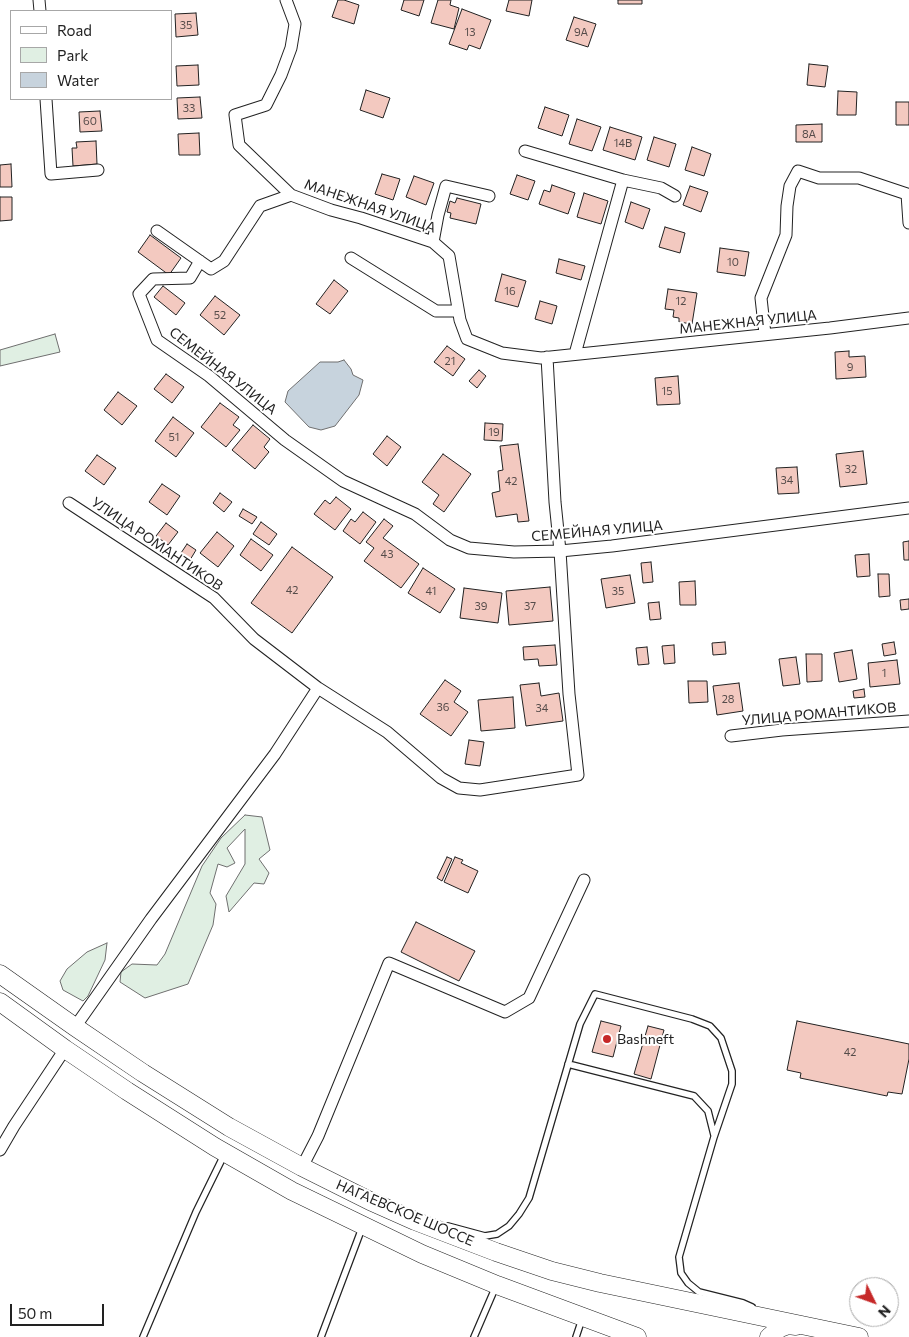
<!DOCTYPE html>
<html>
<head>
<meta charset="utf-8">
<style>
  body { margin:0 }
  #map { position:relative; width:909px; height:1337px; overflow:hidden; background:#fff; font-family:Commissioner,sans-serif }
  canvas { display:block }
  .legend { position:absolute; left:10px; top:10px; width:162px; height:90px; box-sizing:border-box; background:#fff; border:1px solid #a7a7a7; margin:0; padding:6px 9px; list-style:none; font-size:15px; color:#222 }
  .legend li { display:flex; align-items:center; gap:10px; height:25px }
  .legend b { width:25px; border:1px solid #a7a7a7 }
  .north { position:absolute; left:849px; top:1277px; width:50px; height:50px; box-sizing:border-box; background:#fff; border:1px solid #a7a7a7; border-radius:50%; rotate:132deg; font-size:14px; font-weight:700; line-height:20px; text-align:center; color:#222 }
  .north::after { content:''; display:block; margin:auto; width:18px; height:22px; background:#c62828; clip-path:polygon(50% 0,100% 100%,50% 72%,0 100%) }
  .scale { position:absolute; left:10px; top:1304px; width:94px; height:22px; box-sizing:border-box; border:2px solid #222; border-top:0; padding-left:6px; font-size:15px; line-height:18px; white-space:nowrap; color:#222; -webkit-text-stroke:4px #fff; paint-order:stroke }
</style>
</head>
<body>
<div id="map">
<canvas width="909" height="1337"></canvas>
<ul class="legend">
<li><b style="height:6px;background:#fff"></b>Road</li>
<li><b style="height:14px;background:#e0efe3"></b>Park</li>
<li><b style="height:14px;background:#c7d3dd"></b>Water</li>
</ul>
<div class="north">N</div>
<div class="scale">50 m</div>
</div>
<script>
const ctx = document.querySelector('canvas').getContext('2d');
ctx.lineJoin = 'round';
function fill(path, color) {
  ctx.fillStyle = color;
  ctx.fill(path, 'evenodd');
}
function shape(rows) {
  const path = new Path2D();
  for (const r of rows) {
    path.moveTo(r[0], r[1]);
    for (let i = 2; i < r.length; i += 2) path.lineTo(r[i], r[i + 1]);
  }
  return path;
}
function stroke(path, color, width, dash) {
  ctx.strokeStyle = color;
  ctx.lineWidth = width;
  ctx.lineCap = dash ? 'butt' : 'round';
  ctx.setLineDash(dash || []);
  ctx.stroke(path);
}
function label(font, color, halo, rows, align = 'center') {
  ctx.font = font + ' Commissioner,sans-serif';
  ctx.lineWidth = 4;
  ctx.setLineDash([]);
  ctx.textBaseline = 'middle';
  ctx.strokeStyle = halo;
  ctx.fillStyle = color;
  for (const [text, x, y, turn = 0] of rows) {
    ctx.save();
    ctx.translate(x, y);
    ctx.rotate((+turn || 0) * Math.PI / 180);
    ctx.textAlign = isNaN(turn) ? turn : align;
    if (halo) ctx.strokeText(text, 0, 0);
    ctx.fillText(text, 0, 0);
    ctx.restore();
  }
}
const green = shape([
  [55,334,60,352,0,366,0,350,55,334],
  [245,815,262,817,270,850,259,859,269,873,264,884,254,883,229,912,226,896,245,864,245,829,227,848,235,863,227,867,218,864,210,893,216,904,213,925,188,984,145,998,120,982,121,972,132,964,157,965,165,954,202,866,221,838,245,815],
  [107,943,105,960,88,996,83,1001,63,990,60,981,67,969,87,952,107,943]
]);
fill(green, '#e0efe3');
stroke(green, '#6f6f6f', 1);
const water = shape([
  [344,360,351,369,353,375,363,380,359,395,335,426,321,430,309,427,285,402,288,391,320,362,338,362,344,360]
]);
fill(water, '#c7d3dd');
stroke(water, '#6f6f6f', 1);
const building = shape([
  [338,0,344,0,359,5,354,24,332,17,338,0],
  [404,0,424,0,419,16,401,10,404,0],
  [438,0,451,0,450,5,459,8,454,29,431,23,438,0],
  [509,0,532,0,529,16,506,11,509,0],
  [618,0,642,0,642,4,618,4,618,0],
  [462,9,491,20,480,49,469,45,467,50,449,44,462,9],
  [196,13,198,35,176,37,175,14,196,13],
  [574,17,596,24,588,47,566,40,574,17],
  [809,64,828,66,825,87,807,85,809,64],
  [198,65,199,85,177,86,176,66,198,65],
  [366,90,390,98,383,118,360,110,366,90],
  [838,91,857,92,856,115,837,115,838,91],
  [200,97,202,118,178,119,177,98,200,97],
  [896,102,909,102,909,125,896,125,896,102],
  [545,107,569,115,562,136,538,128,545,107],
  [100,111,102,131,80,132,79,112,100,111],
  [577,119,601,127,592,151,569,144,577,119],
  [822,124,822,142,796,142,796,125,822,124],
  [610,127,642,137,635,160,603,150,610,127],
  [199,133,200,155,179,155,178,134,199,133],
  [654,137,676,144,669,167,647,160,654,137],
  [96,141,97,164,73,166,72,148,77,148,76,142,96,141],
  [692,147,711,154,704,176,685,170,692,147],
  [11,164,12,187,0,187,0,165,11,164],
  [382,174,400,179,393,200,375,194,382,174],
  [517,175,535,181,528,200,510,194,517,175],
  [414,176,434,183,426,205,406,197,414,176],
  [552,185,575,193,568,214,539,204,544,190,550,192,552,185],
  [690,186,708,192,701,212,683,205,690,186],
  [584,193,608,201,601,224,577,217,584,193],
  [0,197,12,197,12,220,0,221,0,197],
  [457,198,481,204,476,224,450,218,451,213,447,212,450,201,455,203,457,198],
  [631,202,650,209,643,229,625,222,631,202],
  [665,227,685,233,680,253,659,247,665,227],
  [150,235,181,258,169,275,138,252,150,235],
  [720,248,749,252,745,276,717,272,720,248],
  [559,259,585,266,581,280,556,273,559,259],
  [502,274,526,281,518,307,495,301,502,274],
  [334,280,348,291,330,314,316,304,334,280],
  [163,286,185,303,176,315,154,297,163,286],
  [668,289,697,293,692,324,679,322,679,318,673,317,674,310,665,309,668,289],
  [215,296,240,315,224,335,200,315,215,296],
  [540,301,557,306,552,324,535,319,540,301],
  [447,346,465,359,453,376,434,362,447,346],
  [849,351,849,357,865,356,866,377,836,379,835,352,849,351],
  [479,370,486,376,477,388,469,381,479,370],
  [166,374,184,387,172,403,154,389,166,374],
  [678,376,680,404,657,405,655,378,678,376],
  [118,392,137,406,122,425,104,410,118,392],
  [220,403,239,417,233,425,240,430,226,447,201,427,220,403],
  [173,417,194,433,176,457,155,441,173,417],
  [485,423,503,424,502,441,484,440,485,423],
  [253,425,270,439,264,447,269,452,255,469,232,450,253,425],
  [387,436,401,447,387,466,373,454,387,436],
  [518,444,529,521,518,522,517,514,496,517,492,493,500,491,498,471,503,470,500,446,518,444],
  [863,451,867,484,840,487,836,454,863,451],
  [443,454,471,474,444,512,433,504,439,495,422,482,443,454],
  [97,455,116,468,104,485,85,471,97,455],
  [797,467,799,493,778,494,776,468,797,467],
  [162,484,180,496,167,515,149,502,162,484],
  [220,493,232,502,224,512,213,503,220,493],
  [336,497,351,509,335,530,314,514,325,500,330,504,336,497],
  [243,509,257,517,252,524,239,516,243,509],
  [363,512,376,522,360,544,343,531,351,519,355,522,363,512],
  [384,519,393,526,383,538,419,564,401,588,364,561,374,548,366,542,384,519],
  [261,522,277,534,269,545,253,534,261,522],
  [166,523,178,532,168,545,156,536,166,523],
  [217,532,234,546,218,567,200,553,217,532],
  [251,539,273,555,261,571,240,555,251,539],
  [909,541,909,560,904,560,903,542,909,541],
  [187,544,196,550,190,560,181,553,187,544],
  [292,547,333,577,292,633,251,603,292,547],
  [869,554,870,576,857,577,855,555,869,554],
  [651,562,653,582,643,583,641,563,651,562],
  [423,568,455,589,440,613,408,593,423,568],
  [878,574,889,574,890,596,879,597,878,574],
  [630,575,635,603,606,608,601,579,630,575],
  [695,581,696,605,680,605,679,582,695,581],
  [550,587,553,621,509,625,506,591,550,587],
  [464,588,502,593,498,623,460,618,464,588],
  [909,599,909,609,901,610,900,600,909,599],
  [659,602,661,619,650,620,648,603,659,602],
  [725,642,726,654,713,655,712,643,725,642],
  [894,642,896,654,884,656,882,644,894,642],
  [555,645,557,665,539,666,538,659,524,660,523,647,555,645],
  [674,645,675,663,664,664,662,646,674,645],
  [647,647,649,664,638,665,636,648,647,647],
  [852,650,857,679,839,682,834,653,852,650],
  [806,654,822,654,822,681,807,682,806,654],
  [796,657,800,684,783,686,779,659,796,657],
  [897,660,900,684,870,687,868,663,897,660],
  [445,680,461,691,454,702,468,712,451,736,420,714,445,680],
  [688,681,707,681,708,702,689,703,688,681],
  [539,683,541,696,559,693,563,721,526,726,520,685,539,683],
  [739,683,743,711,717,715,713,686,739,683],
  [864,689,865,697,854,698,853,691,864,689],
  [513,697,515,728,481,731,478,700,513,697],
  [469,740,484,742,480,766,465,764,469,740],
  [447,857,452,859,442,881,437,878,447,857],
  [455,857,463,860,461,863,478,871,468,893,444,882,455,857],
  [416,922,475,951,459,981,401,952,416,922],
  [601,1021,621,1026,613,1057,592,1052,601,1021],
  [797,1021,909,1044,909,1059,902,1094,888,1092,887,1096,800,1078,801,1073,787,1070,797,1021],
  [648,1026,664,1030,651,1079,634,1074,648,1026]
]);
fill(building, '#f3c9c0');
stroke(building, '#222', 1);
const lane = shape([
  [568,1064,694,1096,708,1111,714,1135],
  [448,1226,485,1236,497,1234,509,1226,519,1214,529,1198,580,1024,595,994,692,1019,710,1026,721,1038,732,1071,732,1084,714,1137,679,1257,681,1273,688,1283,699,1292,743,1303,752,1307],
  [143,1337,196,1212,224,1155],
  [321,1337,362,1228],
  [474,1337,496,1286],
  [576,1337,582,1319]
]);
const street = shape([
  [39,0,40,11],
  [286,0,295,24,291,48,281,75,266,105,235,115,239,145,291,195,331,210,361,218,433,242,449,256,460,320,467,339,502,353,541,358,830,328,909,318],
  [46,99,51,174,98,170],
  [525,151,623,180,575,354],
  [623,180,661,188,675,196],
  [157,231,211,269,224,261,260,206,291,195],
  [433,242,438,215,446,186,489,196],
  [351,258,436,311,458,311],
  [200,261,190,278,153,279,139,294,157,340,209,376,285,440,343,481,415,514,450,540,469,548,514,552,560,551,612,546,909,508],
  [765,334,761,298,786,235,787,206,790,186,798,171,819,178,859,178,907,194,909,223],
  [69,503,214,598,254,639,318,688,387,732,441,778,459,788,480,790,578,775,569,694,560,551,555,502,547,357],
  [731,736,782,730,909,721],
  [75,1027,151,919,275,754,318,688],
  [0,1150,14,1126,65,1049],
  [302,1167,318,1136,389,963,505,1012,529,998,584,880]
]);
const primary = shape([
  [0,974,75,1027,143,1073,229,1127,302,1167,370,1201,415,1221,496,1252,552,1271,600,1283,859,1337],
  [0,1002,65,1049,127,1091,215,1147,292,1191,422,1254,497,1285,637,1337],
  [769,1337,780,1328,788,1325,796,1326]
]);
stroke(lane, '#222', 8);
stroke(street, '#222', 13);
stroke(primary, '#222', 19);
stroke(lane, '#fff', 5.5);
stroke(street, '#fff', 11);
stroke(primary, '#fff', 18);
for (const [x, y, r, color] of [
  [607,1039,5,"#c62828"]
]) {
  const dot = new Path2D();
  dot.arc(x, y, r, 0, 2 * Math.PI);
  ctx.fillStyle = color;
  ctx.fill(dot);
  stroke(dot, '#fff', 2);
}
label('11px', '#564c4a', null, [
  ["35",186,25],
  ["13",470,32],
  ["9А",581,32],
  ["33",189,108],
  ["60",90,121],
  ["8А",809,134],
  ["14В",623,143],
  ["10",733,262],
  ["16",510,291],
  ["12",681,301],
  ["52",220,315],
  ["21",450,361],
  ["9",850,367],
  ["15",667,391],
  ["19",494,432],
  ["51",174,437],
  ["32",851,469],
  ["34",787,480],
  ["42",511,481],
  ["43",387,554],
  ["42",292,590],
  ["41",431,591],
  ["35",618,591],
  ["39",481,606],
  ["37",530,606],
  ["1",884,673],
  ["28",728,699],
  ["36",443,707],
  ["34",542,708],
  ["42",850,1052]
]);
label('14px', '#222', '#fff', [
  ["МАНЕЖНАЯ УЛИЦА",370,206,19],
  ["МАНЕЖНАЯ УЛИЦА",748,322,-6],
  ["СЕМЕЙНАЯ УЛИЦА",223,371,38],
  ["СЕМЕЙНАЯ УЛИЦА",597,531,-5],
  ["УЛИЦА РОМАНТИКОВ",157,544,34],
  ["УЛИЦА РОМАНТИКОВ",819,714,-5],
  ["НАГАЕВСКОЕ ШОССЕ",405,1213,23]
]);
label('14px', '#222', '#fff', [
  ["Bashneft",617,1039]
], 'left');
</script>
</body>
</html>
